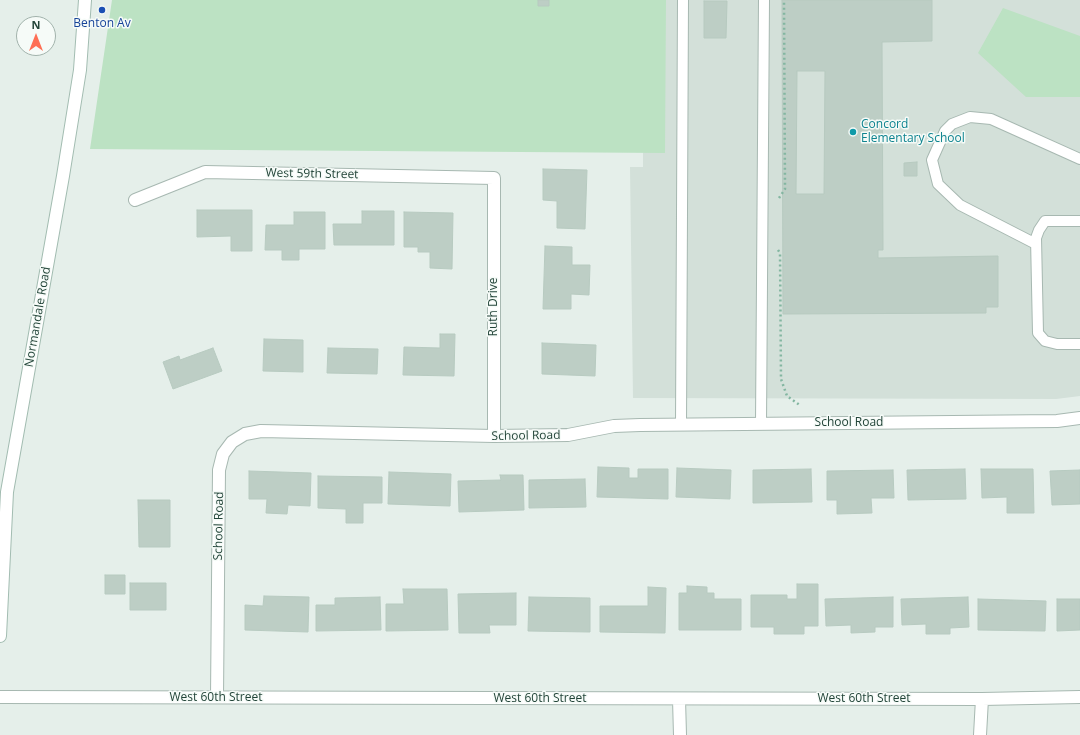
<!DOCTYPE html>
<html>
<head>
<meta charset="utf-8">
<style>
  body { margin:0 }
  #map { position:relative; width:1080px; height:735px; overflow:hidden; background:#e5efea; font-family:"Open Sans",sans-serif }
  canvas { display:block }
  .north { position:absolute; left:16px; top:16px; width:40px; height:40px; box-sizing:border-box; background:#f6fbf8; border:1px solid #a1b2ab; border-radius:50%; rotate:0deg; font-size:11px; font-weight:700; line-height:16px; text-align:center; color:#224438 }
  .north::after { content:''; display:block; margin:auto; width:14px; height:18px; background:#fe6f55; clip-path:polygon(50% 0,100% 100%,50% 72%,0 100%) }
</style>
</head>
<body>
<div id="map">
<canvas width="1080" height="735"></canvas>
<div class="north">N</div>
</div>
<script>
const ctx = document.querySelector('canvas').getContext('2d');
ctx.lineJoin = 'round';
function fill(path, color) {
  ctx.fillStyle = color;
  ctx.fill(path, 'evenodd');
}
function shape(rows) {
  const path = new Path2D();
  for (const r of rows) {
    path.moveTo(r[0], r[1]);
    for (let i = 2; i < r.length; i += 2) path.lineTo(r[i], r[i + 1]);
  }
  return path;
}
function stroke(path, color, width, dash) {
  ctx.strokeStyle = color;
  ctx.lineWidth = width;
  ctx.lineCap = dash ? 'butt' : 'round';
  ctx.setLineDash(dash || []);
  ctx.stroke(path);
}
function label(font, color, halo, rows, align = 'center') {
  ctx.font = font + ' "Open Sans",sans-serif';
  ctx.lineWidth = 3;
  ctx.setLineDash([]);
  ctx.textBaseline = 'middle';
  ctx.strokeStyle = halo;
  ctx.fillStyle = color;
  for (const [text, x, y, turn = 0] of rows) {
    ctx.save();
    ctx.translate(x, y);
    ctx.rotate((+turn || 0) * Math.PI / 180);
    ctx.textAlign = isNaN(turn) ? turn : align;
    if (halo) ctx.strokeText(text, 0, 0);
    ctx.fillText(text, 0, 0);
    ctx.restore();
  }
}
fill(shape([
  [643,0,1080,0,1080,396,1056,399,633,398,630,167,643,167]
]), '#d3e0d9');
fill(shape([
  [112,0,666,0,665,153,90,149],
  [1003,8,1080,36,1080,97,1026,97,978,53]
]), '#bce2c3');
const building = shape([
  [538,0,549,0,549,6,538,6,538,0],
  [782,0,932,0,932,41,882,42,883,250,878,250,878,258,998,256,998,307,986,307,986,313,783,314,782,0],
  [797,71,825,71,824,194,796,194,797,71],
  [704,1,727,1,726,38,704,38,704,1],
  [917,162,917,176,904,176,904,163,917,162],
  [543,169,587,170,585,229,557,228,557,201,543,200,543,169],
  [197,210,252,210,252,251,231,251,231,236,197,237,197,210],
  [362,211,394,211,394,245,334,245,333,224,362,224,362,211],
  [294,212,325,212,325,249,299,249,299,260,282,260,282,250,265,250,266,225,294,225,294,212],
  [404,212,453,213,452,269,430,268,430,252,418,252,418,247,404,247,404,212],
  [545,246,572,247,572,265,590,265,589,295,571,294,571,309,543,309,545,246],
  [440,334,455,334,454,376,403,375,404,347,440,348,440,334],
  [264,339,303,340,303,372,263,371,264,339],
  [542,343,596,345,595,376,542,374,542,343],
  [213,348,222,371,173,389,163,362,179,356,180,360,213,348],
  [328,348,378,349,377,374,327,373,328,348],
  [598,467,629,468,629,478,638,478,638,469,668,469,668,499,597,497,598,467],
  [677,468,731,470,730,499,676,497,677,468],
  [811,469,812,502,753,503,753,470,811,469],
  [965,469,966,499,908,500,907,470,965,469],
  [981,469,1033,469,1034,513,1007,513,1007,497,982,498,981,469],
  [893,470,894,498,871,498,872,513,837,514,837,500,827,500,827,471,893,470],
  [1080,470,1080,504,1052,505,1050,471,1080,470],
  [249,471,311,473,310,506,288,505,287,514,266,513,267,499,249,499,249,471],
  [389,472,451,474,450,506,388,504,389,472],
  [500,475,523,475,524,510,459,512,458,481,501,480,500,475],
  [318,476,382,477,382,503,363,503,363,523,346,523,346,509,318,508,318,476],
  [585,479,586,507,529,508,529,480,585,479],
  [138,500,170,500,170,547,139,547,138,500],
  [105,575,125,575,125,594,105,594,105,575],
  [130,583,166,583,166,610,130,610,130,583],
  [797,584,818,584,818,626,804,626,804,634,774,634,774,627,751,627,751,595,787,595,787,599,797,599,797,584],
  [687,586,707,587,707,593,714,593,714,599,741,599,741,630,679,630,679,593,687,593,687,586],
  [648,587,666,588,665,633,600,632,600,606,648,606,648,587],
  [403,589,447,589,448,630,386,631,386,604,404,604,403,589],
  [516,593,516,625,489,625,490,633,459,633,458,594,516,593],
  [264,596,309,597,308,632,245,630,245,605,263,606,264,596],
  [380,597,381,630,316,631,316,605,335,605,335,598,380,597],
  [529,597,590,598,590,632,528,631,529,597],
  [893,597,893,627,875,627,875,632,851,633,851,625,826,626,825,599,893,597],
  [968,597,969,627,950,628,950,634,926,634,926,624,902,625,901,599,968,597],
  [978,599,1046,601,1045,631,978,630,978,599],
  [1057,599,1080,599,1080,630,1057,631,1057,599]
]);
fill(building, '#bdcec5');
stroke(building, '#b7cac0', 1);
const lane = shape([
  [1080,221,1045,221,1039,230,1036,238,1038,333,1045,341,1057,344,1080,344],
  [1036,244,960,205,938,184,932,160,945,131,952,124,970,117,991,119,1080,159],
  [761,423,764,0],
  [681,425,683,0]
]);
const street = shape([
  [135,200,205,172,494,178,494,436],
  [0,697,982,699,1080,697],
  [217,697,219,470,223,454,232,442,245,434,261,431,494,436,568,435,614,426,640,425,1057,421,1080,418],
  [679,699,680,735],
  [980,735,982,699]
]);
const secondary = shape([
  [0,636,7,492,63,176,80,70,85,0]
]);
stroke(lane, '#a7b8b1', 12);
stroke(street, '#a7b8b1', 14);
stroke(secondary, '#a2bcb1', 14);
stroke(shape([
  [779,198,785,189,784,0],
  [778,250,780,253,781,379,787,396,801,406]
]), '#83b6a1', 2.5, [2, 3]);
stroke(lane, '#fff', 10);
stroke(street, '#fff', 12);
stroke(secondary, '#fff', 12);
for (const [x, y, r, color] of [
  [102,10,4,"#1a4fb4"],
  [853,132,4,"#0f9aa8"]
]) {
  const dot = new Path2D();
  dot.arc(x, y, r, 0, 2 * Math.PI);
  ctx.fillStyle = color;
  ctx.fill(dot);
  stroke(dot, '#f6fbf8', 1.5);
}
label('12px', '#164399', '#f6fbf8', [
  ["Benton Av",102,24]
]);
label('12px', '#0d838f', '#f6fbf8', [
  ["Concord",861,125],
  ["Elementary School",861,139]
], 'left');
label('12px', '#224438', '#f6fbf8', [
  ["West 59th Street",312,174,1],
  ["Ruth Drive",494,307,-90],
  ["Normandale Road",38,317,-80],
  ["School Road",849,423],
  ["School Road",526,436,-1],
  ["School Road",219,526,-89],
  ["West 60th Street",216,698],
  ["West 60th Street",540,699],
  ["West 60th Street",864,699]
]);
</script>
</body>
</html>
